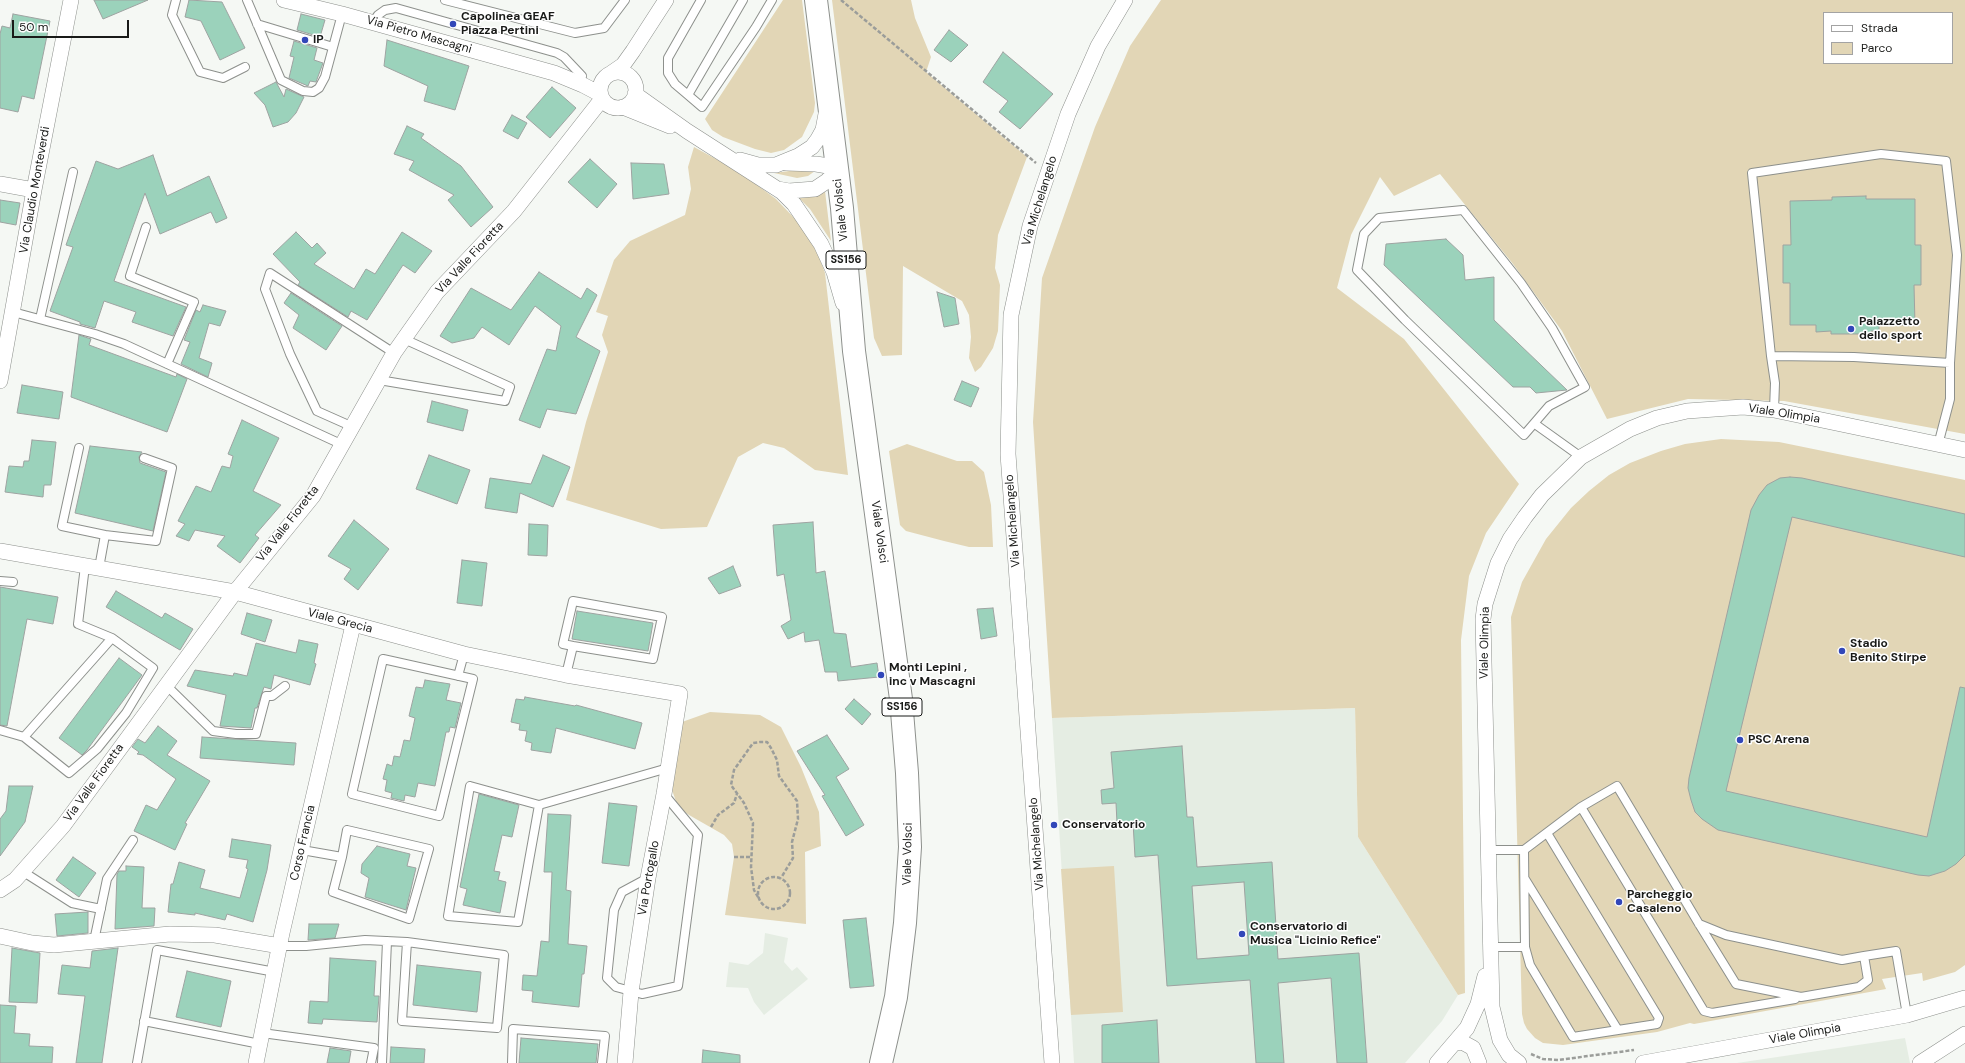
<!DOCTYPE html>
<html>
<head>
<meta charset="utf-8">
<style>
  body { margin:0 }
  #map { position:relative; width:1965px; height:1063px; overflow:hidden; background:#f5f8f4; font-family:"DM Sans",sans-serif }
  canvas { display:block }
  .legend { position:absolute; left:1823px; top:12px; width:130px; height:52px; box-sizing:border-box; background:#fff; border:1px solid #a3a3a3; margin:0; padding:5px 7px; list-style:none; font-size:12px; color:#191a18 }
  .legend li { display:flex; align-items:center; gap:8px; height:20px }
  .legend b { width:20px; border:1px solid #a3a3a3 }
  .scale { position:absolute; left:12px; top:20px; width:117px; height:18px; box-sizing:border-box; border:2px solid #191a18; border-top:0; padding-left:5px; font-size:12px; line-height:14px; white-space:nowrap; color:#191a18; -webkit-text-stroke:3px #fff; paint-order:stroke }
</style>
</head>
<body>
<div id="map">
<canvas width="1965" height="1063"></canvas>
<ul class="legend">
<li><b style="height:5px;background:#fff"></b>Strada</li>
<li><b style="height:11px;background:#e2d6b6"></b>Parco</li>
</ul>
<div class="scale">50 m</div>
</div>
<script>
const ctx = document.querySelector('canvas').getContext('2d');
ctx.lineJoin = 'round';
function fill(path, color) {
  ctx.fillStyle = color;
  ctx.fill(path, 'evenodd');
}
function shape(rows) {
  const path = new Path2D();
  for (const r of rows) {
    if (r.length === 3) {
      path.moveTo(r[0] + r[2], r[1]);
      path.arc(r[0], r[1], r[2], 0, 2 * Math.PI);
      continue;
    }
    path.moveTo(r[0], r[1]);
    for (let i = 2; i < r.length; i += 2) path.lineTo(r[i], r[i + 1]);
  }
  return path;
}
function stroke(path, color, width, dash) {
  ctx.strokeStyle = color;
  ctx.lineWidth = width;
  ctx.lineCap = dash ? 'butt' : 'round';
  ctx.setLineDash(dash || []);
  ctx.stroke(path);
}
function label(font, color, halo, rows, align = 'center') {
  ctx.font = font + ' "DM Sans",sans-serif';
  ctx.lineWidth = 3;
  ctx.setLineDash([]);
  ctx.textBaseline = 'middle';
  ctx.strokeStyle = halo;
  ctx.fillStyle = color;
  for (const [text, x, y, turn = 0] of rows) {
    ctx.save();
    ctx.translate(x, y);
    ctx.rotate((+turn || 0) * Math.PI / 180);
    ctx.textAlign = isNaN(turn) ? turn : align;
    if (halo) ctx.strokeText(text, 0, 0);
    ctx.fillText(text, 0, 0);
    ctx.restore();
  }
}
fill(shape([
  [1355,708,1358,837,1458,995,1442,1021,1405,1063,1074,1063,1052,718],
  [765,933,788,938,784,962,792,971,797,967,808,979,764,1015,754,1002,748,988,726,987,729,962,748,965,763,953],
  [1905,1038,1910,1063,1737,1063]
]), '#e5ede3');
fill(shape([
  [783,0,802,0,815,103,814,112,802,137,784,150,771,153,755,149,723,137,712,130,705,119],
  [832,0,911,0,915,18,931,57,926,72,1027,157,998,235,995,268,1000,285,998,331,993,348,981,367,975,372,969,358,971,337,969,315,962,301,903,266,902,355,882,356,874,338],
  [1161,0,1965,0,1965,434,1784,401,1688,399,1607,419,1562,331,1513,264,1440,174,1394,196,1380,177,1351,235,1337,288,1404,339,1519,484,1486,533,1469,576,1461,640,1465,993,1458,995,1358,837,1355,708,1052,718,1033,422,1042,278,1095,127,1130,46],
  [1824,13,1952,13,1952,63,1824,63],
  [694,147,738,171,776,199,798,222,815,246,825,273,848,475,815,470,784,448,763,443,738,457,707,527,661,529,566,500,586,422,608,352,602,335,608,316,596,312,614,260,630,241,685,215,691,189,688,167],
  [797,170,815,171,808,176,797,178,774,173],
  [825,191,831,241,810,209,795,194],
  [1721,439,1779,442,1965,480,1965,965,1955,972,1923,981,1922,973,1882,979,1886,989,1694,1024,1690,1023,1657,1032,1563,1045,1543,1043,1535,1038,1527,1029,1524,1023,1522,1014,1511,617,1515,604,1522,582,1546,539,1571,508,1589,491,1609,475,1630,463,1661,451,1685,444],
  [907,444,957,461,972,461,984,472,991,505,993,547,969,547,944,541,906,531,900,525,889,451],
  [710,712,760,715,781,727,801,767,819,812,821,846,805,852,806,924,725,915,734,857,732,844,724,835,689,815,678,807,672,790,682,722],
  [1114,866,1123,1012,1071,1015,1061,869]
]), '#e2d6b6');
const building = shape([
  [94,0,148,0,103,19,94,0],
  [189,0,222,2,245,48,220,60,201,21,185,17,189,0],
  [13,14,50,21,34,99,22,96,18,112,0,108,0,34,2,26,10,28,13,14],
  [301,14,325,20,320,37,297,30,301,14],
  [949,30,968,45,951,62,934,50,949,30],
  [387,40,469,66,455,110,424,101,428,86,384,66,387,40],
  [294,41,317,48,314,60,323,63,316,82,310,81,308,86,289,78,294,57,290,56,294,41],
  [1003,52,1053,94,1020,129,999,112,1008,101,983,82,1003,52],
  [276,82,284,97,286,89,304,97,296,113,288,122,273,127,265,105,254,93,276,82],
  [552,87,576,108,550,138,526,117,552,87],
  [512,115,527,123,518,139,503,131,512,115],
  [407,126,424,134,421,138,461,166,493,207,471,227,448,200,454,195,409,170,414,161,394,154,407,126],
  [153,155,167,196,209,176,227,218,216,223,211,212,160,234,145,193,114,281,186,307,173,336,132,322,136,312,104,301,95,328,80,324,80,322,50,311,73,247,66,245,96,161,118,169,153,155],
  [590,159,617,184,597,208,568,182,590,159],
  [631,163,664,164,669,194,633,199,631,163],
  [1866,196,1866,199,1915,199,1915,245,1921,245,1921,285,1914,285,1915,325,1879,325,1879,331,1871,331,1871,334,1831,334,1831,331,1816,332,1816,325,1790,325,1790,283,1783,283,1783,245,1791,245,1790,201,1832,200,1832,197,1866,196],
  [0,200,20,203,16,225,0,222,0,200],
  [296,232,312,248,317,243,326,253,314,264,354,289,366,269,375,274,402,232,432,251,415,273,403,265,367,320,351,311,348,317,298,285,300,282,273,254,296,232],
  [1446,239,1463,255,1465,280,1494,277,1494,320,1567,390,1536,393,1530,387,1513,387,1384,265,1386,244,1446,239],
  [539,272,581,299,587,288,597,295,576,337,600,351,576,414,547,409,540,428,519,420,547,349,556,351,561,326,535,306,509,345,482,327,474,338,452,343,440,336,471,288,511,310,539,272],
  [937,292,955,298,959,324,944,327,937,292],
  [291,293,342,326,326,350,293,328,299,315,284,303,291,293],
  [203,305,226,311,220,326,209,323,199,358,212,363,208,377,181,364,190,342,184,340,196,310,200,312,203,305],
  [79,335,91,339,89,345,176,377,177,374,187,379,167,432,71,397,79,335],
  [962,381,979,388,971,407,954,400,962,381],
  [22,385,63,392,59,419,17,413,22,385],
  [432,401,468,410,463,431,427,422,432,401],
  [242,420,279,438,253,491,281,505,255,535,259,538,240,563,217,546,225,536,195,530,189,541,176,536,185,524,178,521,196,486,211,492,222,466,230,468,233,456,228,454,242,420],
  [32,440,56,442,51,485,44,485,43,497,5,492,9,466,23,467,24,461,29,461,32,440],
  [90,446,142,452,139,457,140,463,166,472,153,531,75,513,90,446],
  [429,455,470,470,457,504,416,489,429,455],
  [543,455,570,467,553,507,520,493,517,513,485,508,490,478,531,484,543,455],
  [1790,477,1802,478,1965,514,1965,557,1792,517,1726,791,1927,837,1960,687,1965,688,1965,855,1956,864,1945,871,1929,876,1918,875,1718,830,1702,819,1695,812,1691,800,1688,788,1689,778,1751,510,1759,495,1767,485,1780,478,1790,477],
  [354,520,389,549,358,590,344,579,351,569,328,556,354,520],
  [813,522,816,573,825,571,834,633,846,634,851,667,877,663,879,677,838,681,837,672,825,672,819,640,805,642,804,632,788,639,781,626,791,620,784,574,777,576,773,525,813,522],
  [529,524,548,525,547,556,528,555,529,524],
  [462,560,487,563,482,606,457,603,462,560],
  [733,566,741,586,719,594,708,578,733,566],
  [0,587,58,597,53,624,27,619,7,726,0,725,0,587],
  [116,591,162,618,165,613,193,629,180,650,106,607,116,591],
  [993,608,997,636,981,639,977,609,993,608],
  [577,611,653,623,648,651,572,639,577,611],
  [247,613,272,620,265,642,241,634,247,613],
  [299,640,318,644,314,663,316,664,310,685,274,675,271,689,264,687,257,708,255,708,251,728,220,726,226,695,187,686,195,670,233,676,234,673,247,676,256,643,296,653,299,640],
  [119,658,142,675,87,750,82,755,59,738,119,658],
  [425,680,450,684,446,700,461,703,455,728,450,727,449,732,446,732,435,786,418,783,415,797,405,795,404,801,391,798,392,793,385,791,387,780,383,779,387,764,392,766,394,756,400,757,404,740,410,741,415,718,409,716,416,687,423,688,425,680],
  [525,697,575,706,576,705,642,723,635,749,556,728,551,753,531,750,532,743,525,741,527,731,519,730,520,724,511,722,516,699,524,700,525,697],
  [854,699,871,714,862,725,845,709,854,699],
  [158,726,177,741,167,755,210,781,185,823,187,824,175,850,134,831,146,805,157,810,176,779,143,755,137,754,139,752,132,747,138,739,145,743,158,726],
  [827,735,849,769,836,777,864,825,846,836,822,796,825,795,797,751,827,735],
  [202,737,296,743,294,765,200,758,202,737],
  [1182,746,1187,817,1193,817,1197,867,1272,862,1278,959,1359,953,1367,1063,1337,1063,1331,978,1278,983,1284,1063,1256,1063,1250,980,1167,986,1158,855,1135,857,1133,822,1117,823,1116,803,1102,804,1101,790,1114,788,1111,752,1182,746],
  [1244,882,1249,955,1197,959,1192,886,1244,882],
  [9,786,33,786,25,822,0,856,0,819,6,811,9,786],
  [479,794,519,805,512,837,502,835,494,871,500,872,498,880,506,882,500,913,463,905,467,889,460,887,479,794],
  [609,803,637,806,629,866,602,863,609,803],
  [548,814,571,815,566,890,571,891,568,944,587,946,584,974,582,974,579,1007,532,1002,533,991,522,990,523,975,537,976,541,941,549,942,552,872,544,872,548,814],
  [232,839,271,845,267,870,253,922,227,914,225,920,195,913,195,915,168,912,171,884,173,884,179,862,205,870,200,888,240,898,248,869,246,868,248,860,229,857,232,839],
  [377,846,410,854,407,866,416,868,406,910,365,897,369,878,361,873,362,864,377,846],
  [73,857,96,873,79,897,56,880,73,857],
  [126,866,144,867,142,908,155,908,154,926,115,929,117,874,119,871,126,871,126,866],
  [88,912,88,933,57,936,55,914,88,912],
  [866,918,874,986,850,988,843,920,866,918],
  [309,924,339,924,335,938,308,940,309,924],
  [12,948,40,953,37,1003,9,1002,12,948],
  [118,948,102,1063,76,1063,85,996,58,994,62,965,90,968,92,951,118,948],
  [330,958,376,961,374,996,379,996,377,1022,323,1019,322,1024,308,1023,310,1001,328,1002,330,958],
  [417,965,481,972,477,1012,413,1005,417,965],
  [187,971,231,981,221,1027,176,1017,187,971],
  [0,1005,16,1006,14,1033,30,1034,29,1046,53,1047,52,1063,0,1063,0,1005],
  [1157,1020,1159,1063,1102,1063,1102,1025,1157,1020],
  [521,1038,598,1044,596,1063,519,1063,521,1038],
  [391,1047,425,1049,424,1063,390,1063,391,1047],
  [330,1048,351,1051,349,1063,327,1063,330,1048],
  [703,1050,740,1055,740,1063,702,1063,703,1050]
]);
fill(building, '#9bd2bb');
stroke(building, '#9ea3a1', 1);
const service = shape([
  [176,0,172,15,200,72,223,78,245,67],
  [247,0,281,80,303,91,313,92,319,88,325,77,342,14],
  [445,0,575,33,604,28,625,0],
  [701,0,668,58,668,73,675,84,688,95,743,0],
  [373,22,378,15,385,10,396,8,557,53,564,57,582,76],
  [257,24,333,47],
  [688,95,702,107,756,27,772,0],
  [1463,210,1521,283,1552,328,1585,387,1549,406,1524,435,1405,320,1357,270,1364,234,1379,218,1463,210],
  [146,227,130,276,194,302,167,364],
  [13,312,95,334,124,344,343,445],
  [40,319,73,172],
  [1771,356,1854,357,1950,363,1957,255,1946,161,1881,154,1752,173,1771,356,1775,383,1774,410],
  [379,380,505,401,510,387,404,339],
  [1535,424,1581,457],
  [353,427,317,411,290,354,265,289,270,273,394,353],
  [1938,445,1950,399,1950,363],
  [79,448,62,526,105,535,99,568],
  [105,535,156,541,172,468,144,458],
  [85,566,78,624,112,638,24,737,69,773,97,749,126,713,153,668,112,638],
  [0,581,13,582],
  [383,659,473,679,439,816,352,794,383,659],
  [566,675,573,646,563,644,573,601,662,617,653,659,573,646],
  [458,676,464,654],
  [166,685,213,731,236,734,256,734,266,696,272,696,285,686],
  [0,730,24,737],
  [539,805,518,922,448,916,470,786,539,805,668,768],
  [1581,807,1704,1011,1712,1013,1795,999],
  [302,850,342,857,347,830,429,849,409,919,333,892,342,857],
  [1488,850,1524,850,1581,807,1617,786,1699,924,1736,984,1801,997,1859,987,1868,980,1864,956,1842,960,1726,935,1699,924],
  [1524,850,1525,947,1530,965,1573,1037,1618,1030],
  [22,871,72,903,101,909],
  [648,878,622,892,614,910,607,978,616,987,642,994,678,986,698,835,664,794],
  [1525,879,1618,1030,1657,1024,1659,1018,1547,833],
  [94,941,107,879,133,840],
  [280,946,306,946,365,940,407,942,504,955,497,1028,402,1021,407,942],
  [1489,947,1525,947],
  [1864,956,1896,951,1907,1015],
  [144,1021,260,1044],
  [262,1033,374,1048,371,1063],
  [137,1063,157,950,275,972],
  [382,1063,387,941],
  [512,1063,513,1029,605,1036,602,1063]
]);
const minor = shape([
  [284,0,342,14,554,73,583,85,600,94],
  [618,90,18],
  [610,74,623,65,633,51,666,0],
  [635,94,687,131,782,192,794,204,821,244,834,272,843,303],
  [623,107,670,126],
  [740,160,758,165,776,165,798,156,812,147,818,139,823,130,826,114],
  [0,184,34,190],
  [778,189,789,191,815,189,827,181,837,170,828,166,816,164,786,163],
  [0,381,34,190,71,0],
  [0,551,235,592,464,654,566,675,680,694,664,794,648,878,631,992,625,1063],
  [0,890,15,880,63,826,235,592,313,496,394,353,437,292,514,211,602,99],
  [0,936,32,943,54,945,170,934,215,935,280,946],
  [1455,1043,1462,1042,1473,1048,1479,1063],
  [256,1063,282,933,353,625],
  [1052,1063,1008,454,1011,315,1030,226,1068,114,1098,46,1125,0],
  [1437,1063,1467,1028,1478,1004,1485,976],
  [1519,1063,1509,1055,1500,1040,1492,1007,1483,619,1485,604,1498,563,1510,539,1525,517,1542,495,1581,457,1630,429,1657,418,1687,411,1743,407,1774,410,1965,450],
  [1643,1063,1907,1015,1965,998],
  [1920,1063,1965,1034]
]);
const primary = shape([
  [816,0,842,208,854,351,901,699,907,773,910,847,905,923,896,997,881,1063]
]);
stroke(service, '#8d908c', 10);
stroke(minor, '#8d908c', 16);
stroke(primary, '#8d908c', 24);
stroke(shape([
  [841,0,1036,163],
  [711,827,718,815,734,803,737,794],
  [734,857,751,857],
  [774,893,16],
  [758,897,754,890,751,867,753,823,744,803,731,785,734,770,753,743,760,742,767,742,771,748,777,760,779,776,797,801,798,819,792,842,793,858,781,878],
  [1531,1054,1543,1059,1558,1060,1634,1050]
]), '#9b9d9a', 2.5, [4, 2]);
stroke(service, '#fff', 8);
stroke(minor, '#fff', 15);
stroke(primary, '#fff', 22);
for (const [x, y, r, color] of [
  [453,24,4,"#3247b9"],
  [305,40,4,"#3247b9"],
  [1851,329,4,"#3247b9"],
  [1842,651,4,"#3247b9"],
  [881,675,4,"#3247b9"],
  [1740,740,4,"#3247b9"],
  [1054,825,4,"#3247b9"],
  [1619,902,4,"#3247b9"],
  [1242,934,4,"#3247b9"]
]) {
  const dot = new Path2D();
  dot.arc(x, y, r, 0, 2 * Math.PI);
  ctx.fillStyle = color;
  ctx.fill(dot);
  stroke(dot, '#fff', 1.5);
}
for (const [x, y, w] of [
  [846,260,40],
  [902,707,40]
]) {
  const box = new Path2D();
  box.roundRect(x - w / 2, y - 9, w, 18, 3);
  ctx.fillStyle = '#fff';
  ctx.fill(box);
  stroke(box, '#191a18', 1);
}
label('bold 11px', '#191a18', null, [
  ["SS156",846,260],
  ["SS156",902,707]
]);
label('bold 12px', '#191a18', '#fff', [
  ["Capolinea GEAF",461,17],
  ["Piazza Pertini",461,31],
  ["IP",313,40],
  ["Palazzetto",1859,322],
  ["dello sport",1859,336],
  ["Stadio",1850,644],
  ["Benito Stirpe",1850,658],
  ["Monti Lepini ,",889,668],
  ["inc v Mascagni",889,682],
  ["PSC Arena",1748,740],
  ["Conservatorio",1062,825],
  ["Parcheggio",1627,895],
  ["Casaleno",1627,909],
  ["Conservatorio di",1250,927],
  ["Musica \"Licinio Refice\"",1250,941]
], 'left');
label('12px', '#191a18', '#fff', [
  ["Via Pietro Mascagni",419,35,16],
  ["Via Claudio Monteverdi",35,190,-80],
  ["Via Michelangelo",1040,201,-73],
  ["Viale Volsci",841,210,-96],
  ["Via Valle Fioretta",470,258,-47],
  ["Viale Olimpia",1784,414,9],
  ["Via Michelangelo",1013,521,-94],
  ["Via Valle Fioretta",288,524,-52],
  ["Viale Volsci",879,532,82],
  ["Viale Grecia",340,621,15],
  ["Viale Olimpia",1485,643,-89],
  ["Via Valle Fioretta",94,783,-54],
  ["Corso Francia",303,843,-77],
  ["Via Michelangelo",1037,844,-94],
  ["Viale Volsci",908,854,-89],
  ["Via Portogallo",649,878,-80],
  ["Viale Olimpia",1805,1034,-10]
]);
</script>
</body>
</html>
